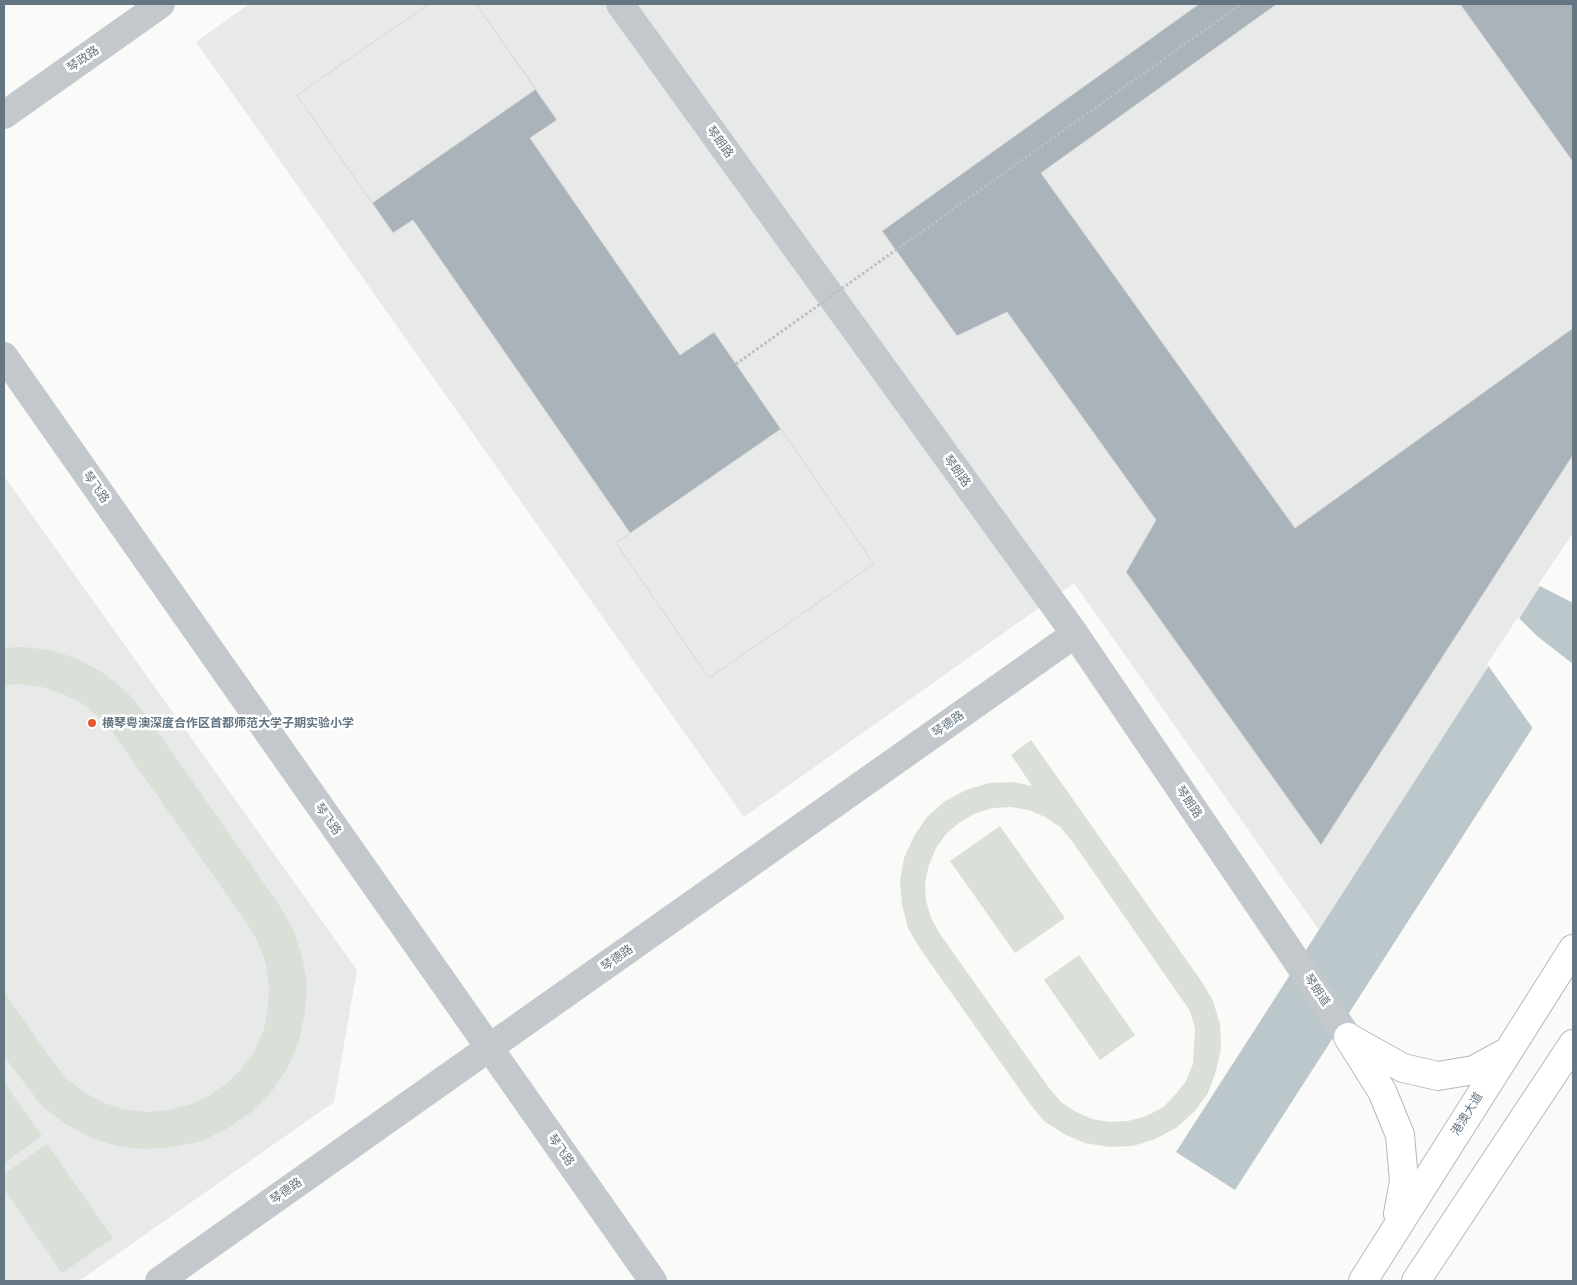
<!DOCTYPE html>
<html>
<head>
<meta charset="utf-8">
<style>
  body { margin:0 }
  #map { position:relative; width:1577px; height:1285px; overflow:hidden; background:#fafaf8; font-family:"Asap Condensed",sans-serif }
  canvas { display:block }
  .frame { position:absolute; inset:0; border:5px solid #657683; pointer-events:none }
</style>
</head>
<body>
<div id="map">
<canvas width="1577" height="1285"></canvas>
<div class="frame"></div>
</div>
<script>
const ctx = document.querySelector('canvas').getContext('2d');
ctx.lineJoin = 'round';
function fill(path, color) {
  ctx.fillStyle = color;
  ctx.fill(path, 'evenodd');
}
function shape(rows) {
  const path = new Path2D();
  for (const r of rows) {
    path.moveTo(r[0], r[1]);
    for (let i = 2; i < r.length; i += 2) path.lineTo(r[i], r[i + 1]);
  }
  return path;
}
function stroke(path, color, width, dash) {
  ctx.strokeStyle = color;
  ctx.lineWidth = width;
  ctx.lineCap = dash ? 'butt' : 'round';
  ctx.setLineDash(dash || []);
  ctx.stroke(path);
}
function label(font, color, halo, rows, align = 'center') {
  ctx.font = font + ' "Asap Condensed","Noto Sans SC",sans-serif';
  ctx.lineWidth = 5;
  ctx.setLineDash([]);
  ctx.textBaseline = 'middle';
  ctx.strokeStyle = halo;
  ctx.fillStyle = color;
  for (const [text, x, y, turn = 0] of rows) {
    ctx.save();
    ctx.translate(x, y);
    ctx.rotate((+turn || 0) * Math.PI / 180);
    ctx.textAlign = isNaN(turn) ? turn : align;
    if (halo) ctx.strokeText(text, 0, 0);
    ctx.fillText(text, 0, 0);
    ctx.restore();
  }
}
fill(shape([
  [249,4,1573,4,1573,535,1319,930,1074,583,744,817,196,42],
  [4,476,357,970,334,1102,79,1281,4,1281]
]), '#e8e9e9');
fill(shape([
  [22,647,50,650,78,659,103,673,126,691,143,711,279,905,293,929,302,956,307,984,305,1013,299,1041,288,1067,272,1091,251,1112,228,1128,202,1141,174,1147,145,1149,116,1146,89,1137,64,1123,41,1105,4,1056,4,992,53,1062,67,1079,84,1092,104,1103,124,1109,146,1112,168,1110,189,1105,209,1096,227,1083,242,1068,255,1050,264,1029,268,1008,269,986,266,964,259,944,248,925,114,734,100,718,83,704,63,694,42,687,21,684,4,685,4,648],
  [1031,740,1202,982,1213,1001,1220,1024,1221,1048,1216,1071,1208,1093,1194,1112,1176,1128,1155,1139,1133,1146,1109,1147,1085,1143,1064,1134,1044,1121,1030,1104,919,947,908,928,902,905,900,881,904,858,914,836,927,817,945,801,966,790,989,783,1013,782,1032,786,1011,755],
  [1011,807,1029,810,1045,817,1060,827,1072,841,1190,1011,1195,1028,1193,1064,1186,1081,1175,1095,1162,1108,1146,1116,1128,1121,1110,1122,1092,1119,1076,1112,1061,1102,1049,1088,940,934,931,918,926,901,925,883,929,865,936,848,946,834,960,822,976,813,993,808],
  [1000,826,1065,918,1015,953,950,861],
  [1079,955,1135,1035,1100,1060,1044,980],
  [4,1082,42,1136,4,1163],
  [47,1144,113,1238,62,1273,4,1189,4,1174]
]), '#dadfd7');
fill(shape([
  [1573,535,1573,665,1235,1190,1176,1152]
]), '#bbc7cb');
fill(shape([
  [1573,533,1573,603,1538,585],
  [1518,617,1537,636,1573,664,1573,669,1534,730,1487,664]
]), '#fafaf8');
const building = shape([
  [429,4,476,4,536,89,372,203,297,95,429,4],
  [429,4,476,4,557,120,530,138,680,355,714,332,874,564,709,678,616,543,630,533,413,220,393,233,297,95,429,4],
  [1199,4,1573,4,1573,455,1321,845,1126,572,1156,520,1007,312,957,336,882,231,1199,4],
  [1277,4,1460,4,1573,162,1573,328,1295,528,1041,173,1277,4],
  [781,429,874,564,709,678,616,543,781,429]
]);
fill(building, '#aab3b9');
stroke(building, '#dcdcda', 1);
const major = shape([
  [1348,1037,1382,1091,1400,1135,1404,1181,1398,1214],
  [1351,1039,1403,1068,1438,1076,1474,1070,1505,1053],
  [1363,1281,1573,949],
  [1416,1281,1573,1044]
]);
stroke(major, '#b5babe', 30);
stroke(shape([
  [620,4,1075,634,1348,1037],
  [4,115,161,4],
  [4,356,653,1281],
  [159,1281,1075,634]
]), '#c3c8cc', 28);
stroke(major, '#fff', 28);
stroke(shape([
  [736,364,1241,4]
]), '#bbbfc2', 3, [2.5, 2.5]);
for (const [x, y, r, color] of [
  [92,723,5,"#e4572e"]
]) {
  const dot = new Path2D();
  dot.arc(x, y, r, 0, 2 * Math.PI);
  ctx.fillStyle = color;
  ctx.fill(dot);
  stroke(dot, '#fff', 2);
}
label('12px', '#657683', '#fff', [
  ["琴政路",83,59,-35],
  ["琴朗路",720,142,54],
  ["琴朗路",957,471,54],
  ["琴飞路",96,487,55],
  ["琴德路",948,724,-35],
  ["琴朗路",1189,802,56],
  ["琴飞路",328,819,55],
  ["琴德路",617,958,-35],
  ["琴朗道",1317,990,56],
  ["港澳大道",1467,1114,-58],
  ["琴飞路",561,1150,55],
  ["琴德路",286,1191,-35]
]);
label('bold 12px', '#657683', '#fff', [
  ["横琴粤澳深度合作区首都师范大学子期实验小学",102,723]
], 'left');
</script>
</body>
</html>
